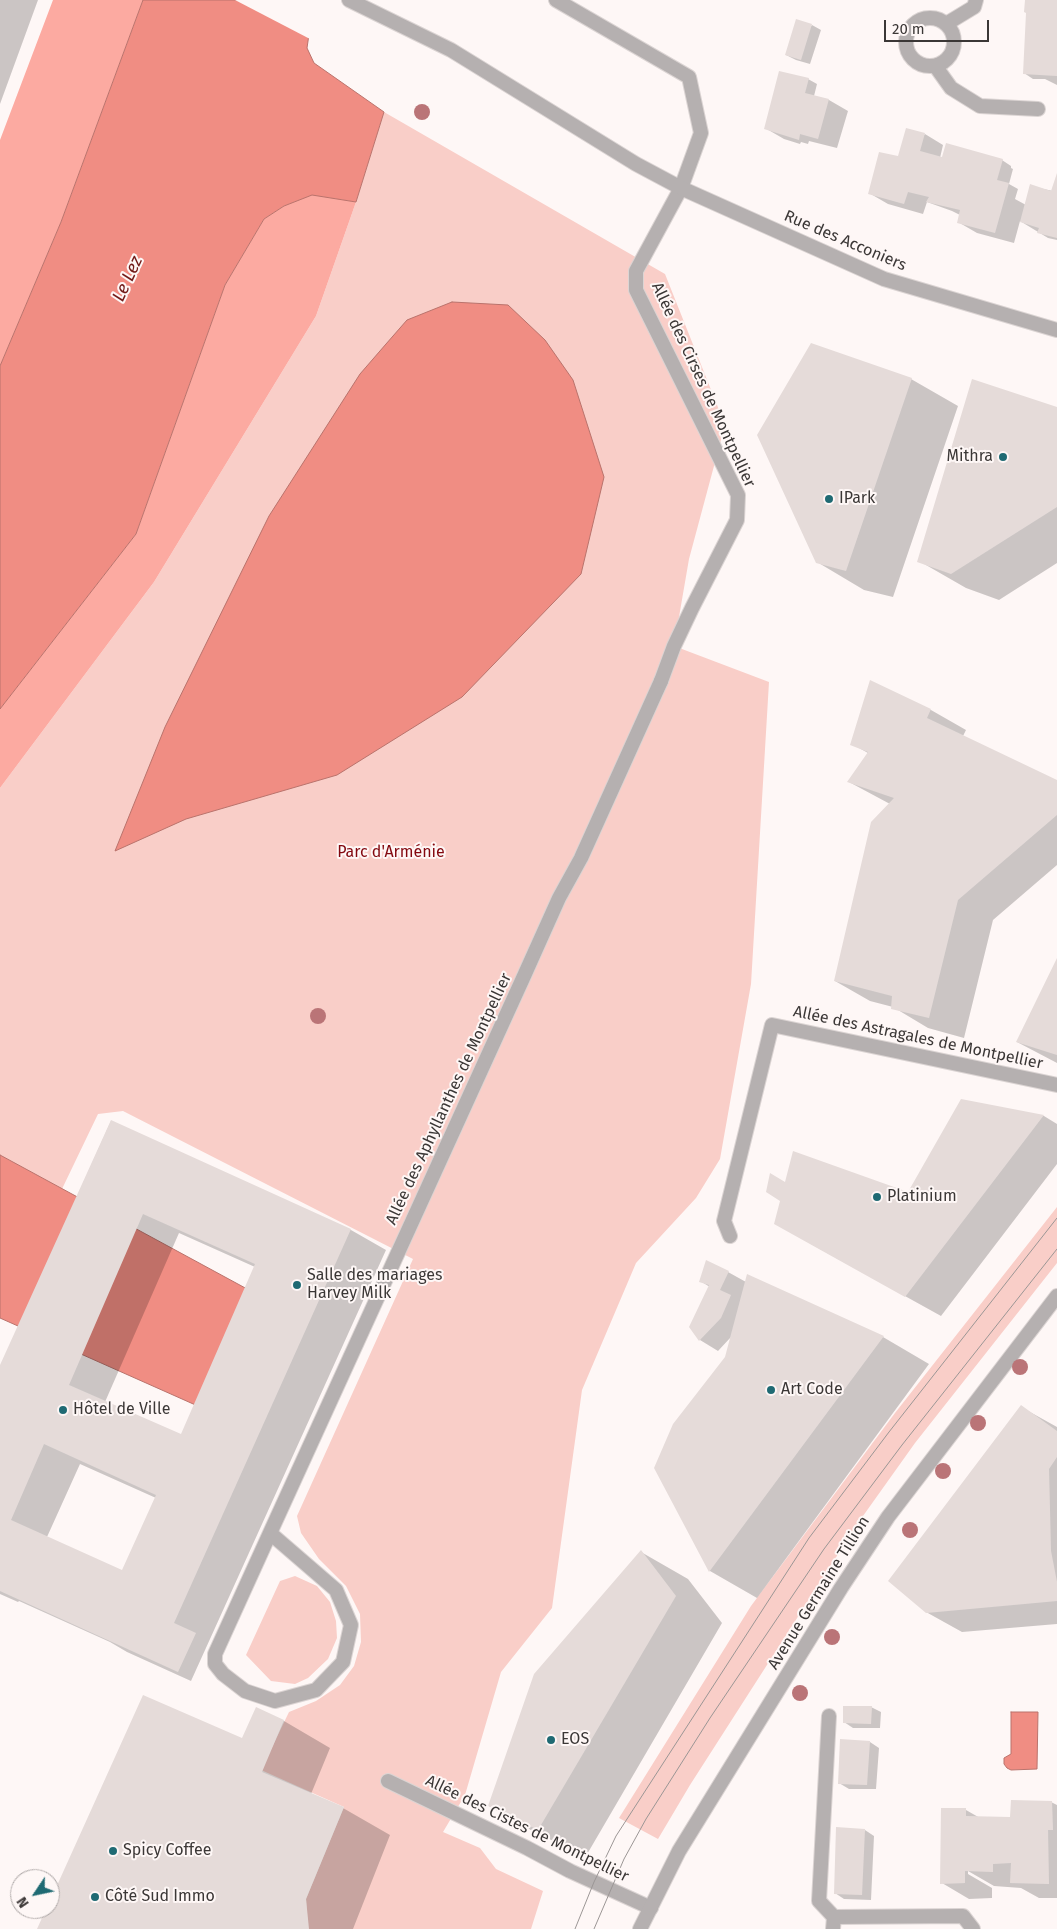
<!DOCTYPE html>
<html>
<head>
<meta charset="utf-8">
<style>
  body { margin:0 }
  #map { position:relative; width:1057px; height:1929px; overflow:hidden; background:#fef7f6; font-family:"Fira Sans",sans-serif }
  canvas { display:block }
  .north { position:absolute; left:10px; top:1869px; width:50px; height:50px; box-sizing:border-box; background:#fef7f6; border:1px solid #b0aaa9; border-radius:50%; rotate:236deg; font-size:14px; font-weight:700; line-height:20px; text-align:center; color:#3b3736 }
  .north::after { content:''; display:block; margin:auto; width:18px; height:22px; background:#1f6a73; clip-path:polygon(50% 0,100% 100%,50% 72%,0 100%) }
  .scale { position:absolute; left:884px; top:20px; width:105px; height:22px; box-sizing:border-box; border:2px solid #3b3736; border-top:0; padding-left:6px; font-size:15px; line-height:18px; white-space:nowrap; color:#3b3736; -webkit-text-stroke:4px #fef7f6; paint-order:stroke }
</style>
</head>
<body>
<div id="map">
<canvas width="1057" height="1929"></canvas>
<div class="north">N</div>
<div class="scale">20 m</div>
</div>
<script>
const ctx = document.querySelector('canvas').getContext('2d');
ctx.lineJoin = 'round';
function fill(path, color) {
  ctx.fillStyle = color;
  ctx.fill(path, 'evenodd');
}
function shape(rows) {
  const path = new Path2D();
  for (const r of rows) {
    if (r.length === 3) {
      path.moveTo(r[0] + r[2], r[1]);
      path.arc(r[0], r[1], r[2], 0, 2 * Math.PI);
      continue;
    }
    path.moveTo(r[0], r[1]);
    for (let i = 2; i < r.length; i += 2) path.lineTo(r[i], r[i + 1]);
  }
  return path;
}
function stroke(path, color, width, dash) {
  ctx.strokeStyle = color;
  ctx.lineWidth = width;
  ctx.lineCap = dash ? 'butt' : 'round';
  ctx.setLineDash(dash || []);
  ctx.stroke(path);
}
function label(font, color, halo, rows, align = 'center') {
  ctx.font = font + ' "Fira Sans",sans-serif';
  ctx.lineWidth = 4;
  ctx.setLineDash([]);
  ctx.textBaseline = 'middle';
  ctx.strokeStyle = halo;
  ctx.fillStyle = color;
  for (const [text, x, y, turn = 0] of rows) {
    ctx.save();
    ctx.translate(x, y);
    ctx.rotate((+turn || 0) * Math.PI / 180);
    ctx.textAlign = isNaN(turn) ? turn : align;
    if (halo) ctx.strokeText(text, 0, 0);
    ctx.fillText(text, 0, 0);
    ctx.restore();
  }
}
fill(shape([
  [384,112,665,274,725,425,689,559,674,646,769,682,751,984,720,1159,696,1198,636,1263,582,1390,552,1608,501,1672,465,1795,443,1832,480,1848,496,1869,543,1891,531,1929,308,1929,306,1899,344,1807,261,1770,289,1712,316,1701,340,1685,354,1666,361,1642,360,1614,346,1586,319,1559,301,1533,297,1516,413,1259,123,1111,98,1114,62,1189,0,1155,0,788,154,582,316,316,356,202],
  [1057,1207,1057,1263,915,1443,858,1523,690,1785,658,1839,619,1818,751,1606,895,1413],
  [295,1576,317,1586,330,1602,336,1621,337,1638,328,1659,308,1678,295,1684,271,1681,246,1655,280,1581]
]), '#f9cec8');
fill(shape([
  [53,0,143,0,61,222,0,366,0,140],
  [312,194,356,202,316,316,154,582,0,788,0,709,136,534,225,285,264,219,284,206]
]), '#fcaaa1');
const water = shape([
  [143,0,314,0,307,48,314,63,384,112,356,202,312,195,284,206,264,219,225,285,136,534,0,709,0,366,61,222,143,0],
  [452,302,508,305,545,340,573,380,604,477,581,574,462,697,337,775,186,819,115,851,165,727,269,516,360,374,386,344,407,320,452,302],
  [0,1155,260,1296,209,1411,0,1318,0,1155],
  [1011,1712,1038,1712,1037,1769,1011,1770,1007,1768,1004,1764,1004,1758,1011,1754,1011,1712]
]);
fill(water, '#f08d83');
stroke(water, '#ba736c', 1);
fill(shape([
  [235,0,317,0,310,39]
]), '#fef7f6');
fill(shape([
  [0,0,38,0,0,104],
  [1026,0,1057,0,1057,85,1045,79,1033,79,1024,73,1027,12],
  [812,25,821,30,810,64,796,60,786,55],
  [808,79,817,84,814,96,829,100,848,111,837,148,809,141,808,144,801,142,800,144,784,139,765,128],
  [925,134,943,145,940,158,1002,160,1011,166,1011,168,1013,169,1009,184,1018,189,1015,199,1026,205,1030,186,1053,191,1057,176,1057,240,1048,238,1020,221,1014,243,977,233,958,222,960,215,952,211,927,202,923,214,888,204,869,193,898,158],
  [911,379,958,406,893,597,864,590,817,562],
  [1057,409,1057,563,999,600,966,588,919,561],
  [871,682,931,710,966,730,963,736,1057,781,1057,865,993,920,964,1038,928,1028,893,1007,870,1001,835,981,890,804,849,782,868,753,852,744],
  [1057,961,1057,1063,1017,1042],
  [962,1100,1044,1116,1057,1124,1057,1164,941,1316,811,1244,786,1183,908,1194],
  [111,1121,351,1230,386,1250,191,1681,127,1652,110,1642,19,1601,18,1602,0,1594,0,1368],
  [179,1233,255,1267,182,1436,105,1402],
  [80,1464,156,1498,123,1572,47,1537],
  [728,1272,746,1282,883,1337,929,1364,757,1598,710,1571,656,1468,726,1357,731,1337,718,1351,700,1340,710,1287,700,1281],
  [1021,1407,1057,1427,1057,1624,962,1632,926,1612],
  [641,1552,688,1579,722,1623,586,1856,536,1833,489,1806],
  [871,1707,881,1712,880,1728,853,1728,844,1722],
  [257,1709,284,1721,330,1748,311,1794,343,1808,390,1835,353,1929,39,1929,48,1909,50,1909,50,1904,242,1740],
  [870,1742,879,1748,876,1789,849,1789,839,1783],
  [1051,1802,1057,1805,1057,1898,1039,1898,1021,1888,994,1886,968,1871,968,1874,992,1888,992,1898,969,1899,942,1883,966,1810,980,1818,1011,1818],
  [865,1830,874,1836,871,1900,844,1899,835,1893]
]), '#0003');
fill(shape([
  [1025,0,1057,0,1057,76,1023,74,1026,13,1024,12],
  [796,19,812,24,801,60,785,55],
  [779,71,809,78,805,93,829,99,818,139,800,134,799,140,764,129],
  [906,128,925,133,920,151,942,157,946,143,1003,159,997,180,1009,183,995,233,957,223,960,210,926,202,929,197,908,192,904,204,868,194,879,152,898,156],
  [1057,173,1057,238,1037,233,1039,228,1020,222,1030,184,1051,191],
  [811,343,912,378,846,571,816,563,757,435],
  [972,379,1057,407,1057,507,951,574,917,562],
  [870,680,931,709,927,718,1057,780,1057,815,958,900,929,1018,891,1009,892,996,834,981,871,822,894,798,847,782,868,752,850,745],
  [1057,958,1057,1055,1016,1042],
  [961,1099,1044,1115,905,1297,774,1224,780,1201,766,1192,770,1173,785,1182,793,1151,908,1192],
  [111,1120,351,1229,174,1623,196,1633,178,1672,0,1591,0,1365],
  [143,1214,255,1264,181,1434,69,1385],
  [44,1444,156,1495,122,1570,11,1520],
  [706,1260,729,1271,720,1290,731,1295,721,1318,699,1341,689,1327,709,1285,699,1282],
  [747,1274,884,1336,709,1572,654,1468,673,1424,725,1357],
  [1021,1405,1057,1431,1057,1457,1049,1469,1051,1551,1057,1582,1057,1601,926,1613,888,1581],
  [641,1550,676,1596,538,1830,488,1806,534,1674],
  [143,1695,242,1738,256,1707,284,1720,262,1772,344,1807,306,1899,309,1929,37,1929,46,1909,50,1909,50,1901],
  [843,1706,872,1706,871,1724,843,1723],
  [840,1739,870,1741,867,1785,838,1784],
  [1011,1800,1052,1801,1053,1830,1048,1830,1049,1884,1010,1883,1011,1863,993,1864,993,1872,965,1871,965,1883,940,1884,941,1808,966,1808,966,1816,1010,1817],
  [836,1827,865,1829,862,1895,834,1894]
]), '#e5dbd9');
const service = shape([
  [556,0,689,77,701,133,681,188],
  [829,1716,819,1901,834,1917,833,1929],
  [388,1781,527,1848,570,1871,651,1908],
  [834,1917,963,1916,973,1929]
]);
const pedestrian = shape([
  [270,1533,336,1590,351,1625,343,1662,316,1690,275,1701,245,1691,223,1674,215,1664,215,1654,270,1533,411,1224,524,976,559,898,581,858,661,681]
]);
const minor = shape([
  [930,42,24],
  [946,24,974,7,976,0],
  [936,67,951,88,980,106,1038,109],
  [661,681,674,646,692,608,737,520,738,495,636,290,636,271,681,188],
  [730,1236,724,1221,772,1025,1057,1085],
  [640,1929,679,1851,841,1588,888,1517,1057,1296]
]);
const tertiary = shape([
  [349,0,451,50,636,164,681,188,884,279,1057,330]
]);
stroke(service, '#dbd4d3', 16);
stroke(pedestrian, '#dbd4d3', 16);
stroke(minor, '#dbd4d3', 16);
stroke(tertiary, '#dbd4d3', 16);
stroke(service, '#b5b0b0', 14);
stroke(pedestrian, '#b5b0b0', 14);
stroke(minor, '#b5b0b0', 14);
stroke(tertiary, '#b5b0b0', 14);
stroke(shape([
  [575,1929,594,1882,616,1836,809,1538,889,1432,1057,1218],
  [594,1929,624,1859,646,1819,710,1718,824,1549,902,1445,1057,1249]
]), '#9b9695', 1);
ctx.fillStyle = '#ba7477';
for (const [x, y] of [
  [422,112],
  [318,1016],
  [1020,1367],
  [978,1423],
  [943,1471],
  [910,1530],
  [832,1637],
  [800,1693]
]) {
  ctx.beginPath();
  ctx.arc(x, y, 8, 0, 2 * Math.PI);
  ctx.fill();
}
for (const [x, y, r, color] of [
  [1003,457,5,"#1f6a73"],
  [829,499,5,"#1f6a73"],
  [877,1197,5,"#1f6a73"],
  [297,1285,5,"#1f6a73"],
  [771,1390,5,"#1f6a73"],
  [63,1410,5,"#1f6a73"],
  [551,1740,5,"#1f6a73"],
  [113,1851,5,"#1f6a73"],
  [95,1897,5,"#1f6a73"]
]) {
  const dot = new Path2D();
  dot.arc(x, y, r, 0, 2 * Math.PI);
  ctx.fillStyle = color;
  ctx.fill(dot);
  stroke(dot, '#fef7f6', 2);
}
label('16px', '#3b3736', '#fef7f6', [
  ["Rue des Acconiers",845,241,23],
  ["Allée des Cirses de Montpellier",703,385,65],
  ["Allée des Astragales de Montpellier",918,1038,12],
  ["Allée des Aphyllanthes de Montpellier",449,1099,-65],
  ["Avenue Germaine Tillion",819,1593,-58],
  ["Allée des Cistes de Montpellier",527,1829,26]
]);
label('16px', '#3b3736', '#fef7f6', [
  ["Mithra",993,457,"right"],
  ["IPark",839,499],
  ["Platinium",887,1197],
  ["Salle des mariages",307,1276],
  ["Harvey Milk",307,1294],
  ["Art Code",781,1390],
  ["Hôtel de Ville",73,1410],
  ["EOS",561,1740],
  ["Spicy Coffee",123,1851],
  ["Côté Sud Immo",105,1897]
], 'left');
label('16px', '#83080f', '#fef7f6', [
  ["Parc d'Arménie",391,853]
]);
label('italic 18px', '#711a18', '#fef7f6', [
  ["Le Lez",128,279,-65]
]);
</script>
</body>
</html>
